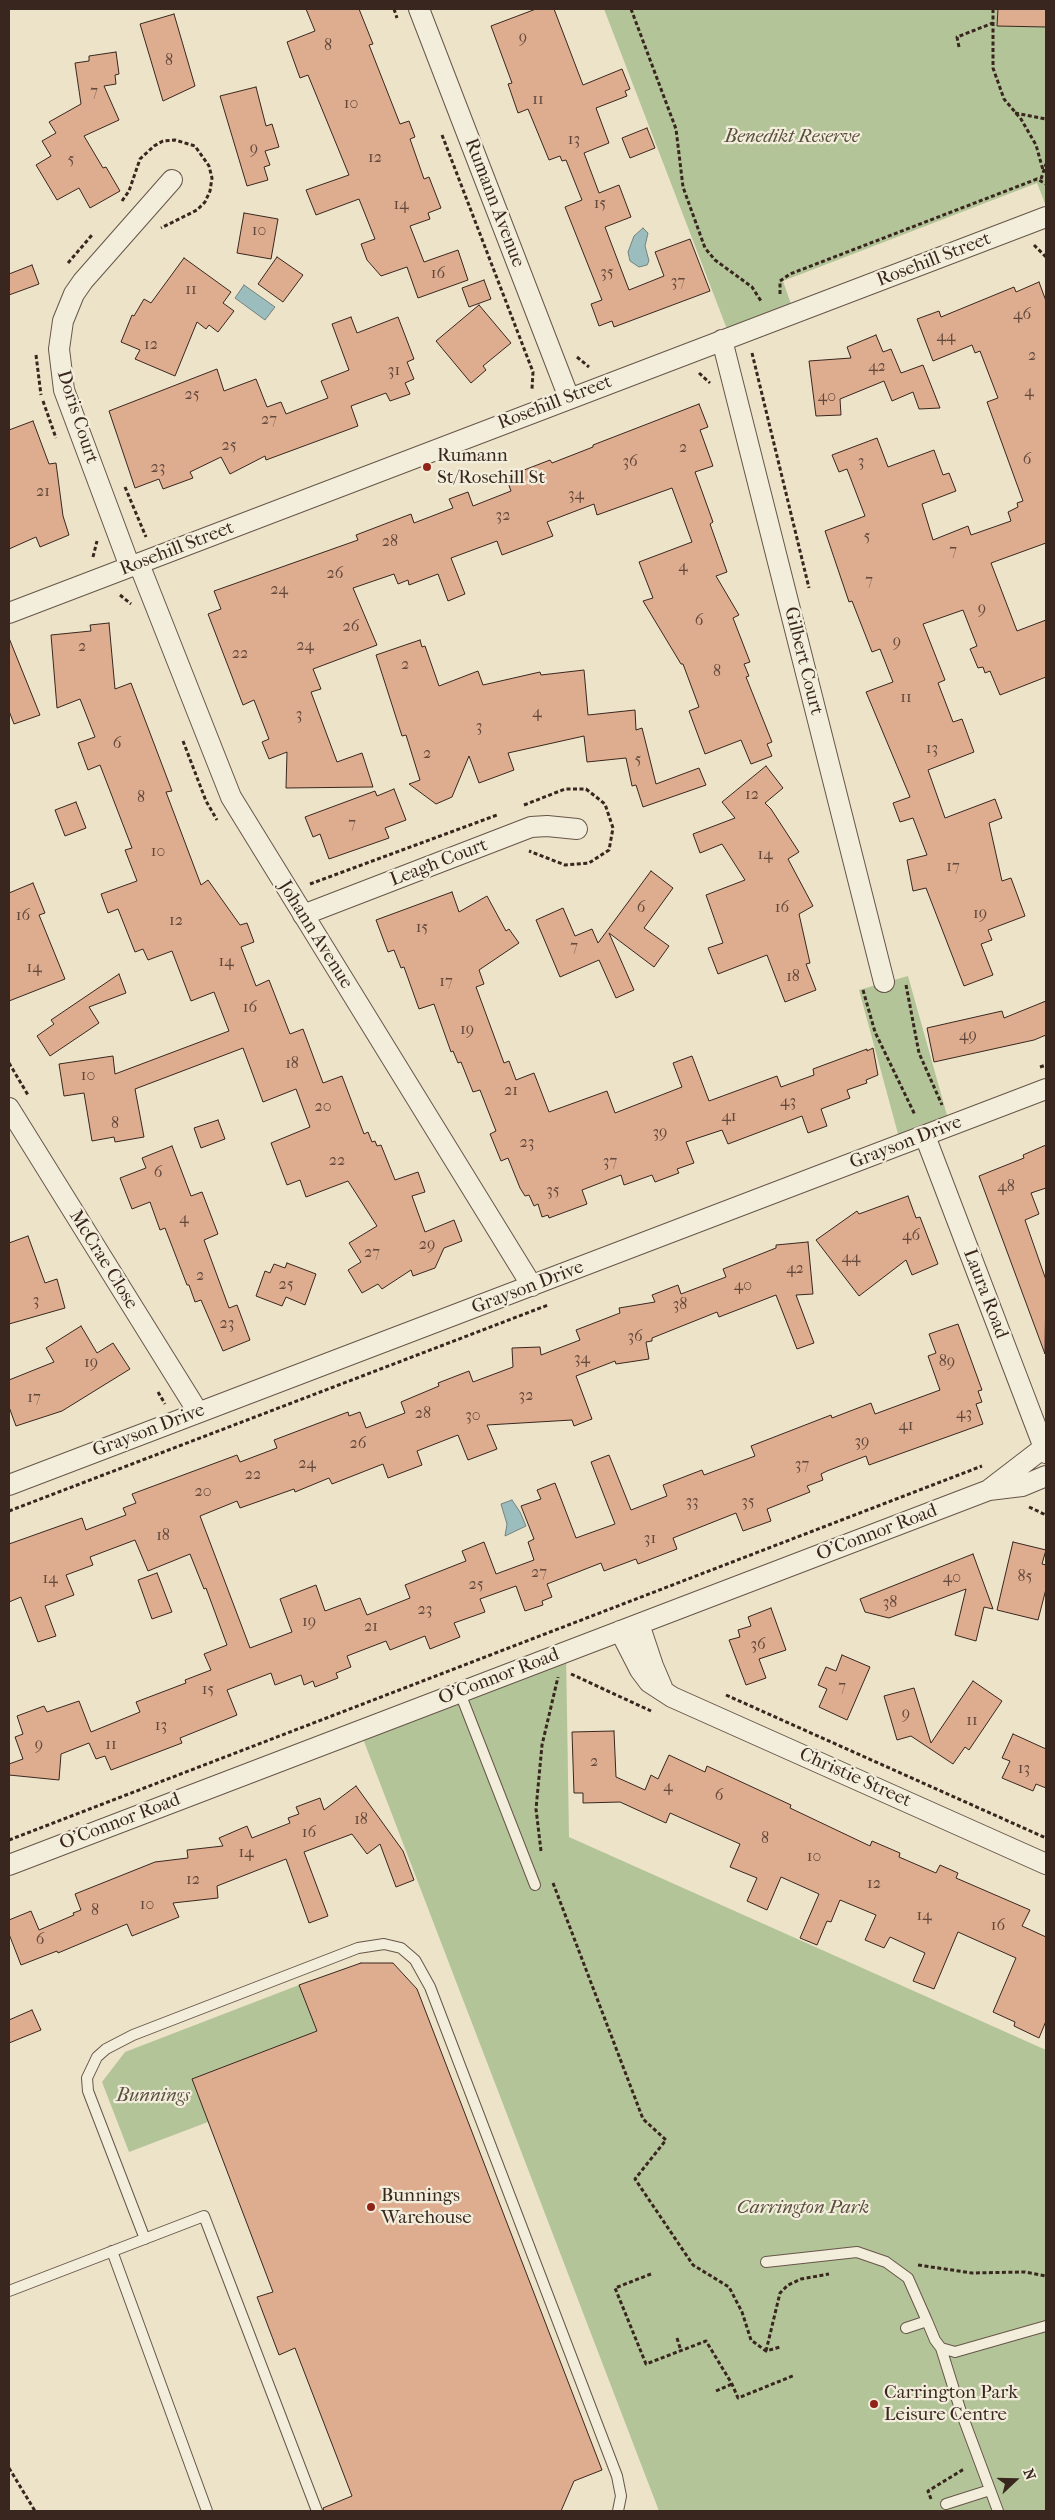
<!DOCTYPE html>
<html>
<head>
<meta charset="utf-8">
<style>
  body { margin:0 }
  #map { position:relative; width:1055px; height:2520px; overflow:hidden; background:#ede3c8; font-family:"IM FELL French Canon",serif }
  canvas { display:block }
  .frame { position:absolute; inset:0; border:10px solid #39271f; pointer-events:none }
  .north { position:absolute; left:990px; top:2455px; width:50px; height:50px; -webkit-text-stroke:4px #f3eddb; paint-order:stroke; rotate:69deg; font-size:14px; font-weight:700; line-height:20px; text-align:center; color:#39271f }
  .north::after { content:''; display:block; margin:auto; width:18px; height:22px; background:#39271f; clip-path:polygon(50% 0,100% 100%,50% 72%,0 100%) }
</style>
</head>
<body>
<div id="map">
<canvas width="1055" height="2520"></canvas>
<div class="frame"></div>
<div class="north">N</div>
</div>
<script>
const ctx = document.querySelector('canvas').getContext('2d');
ctx.lineJoin = 'round';
function fill(path, color) {
  ctx.fillStyle = color;
  ctx.fill(path, 'evenodd');
}
function shape(rows) {
  const path = new Path2D();
  for (const r of rows) {
    path.moveTo(r[0], r[1]);
    for (let i = 2; i < r.length; i += 2) path.lineTo(r[i], r[i + 1]);
  }
  return path;
}
function stroke(path, color, width, dash) {
  ctx.strokeStyle = color;
  ctx.lineWidth = width;
  ctx.lineCap = dash ? 'butt' : 'round';
  ctx.setLineDash(dash || []);
  ctx.stroke(path);
}
function label(font, color, halo, rows, align = 'center') {
  ctx.font = font + ' "IM FELL French Canon",serif';
  ctx.lineWidth = 4.5;
  ctx.setLineDash([]);
  ctx.textBaseline = 'middle';
  ctx.strokeStyle = halo;
  ctx.fillStyle = color;
  for (const [text, x, y, turn = 0] of rows) {
    ctx.save();
    ctx.translate(x, y);
    ctx.rotate((+turn || 0) * Math.PI / 180);
    ctx.textAlign = isNaN(turn) ? turn : align;
    if (halo) ctx.strokeText(text, 0, 0);
    ctx.fillText(text, 0, 0);
    ctx.restore();
  }
}
fill(shape([
  [604,9,1046,9,1046,206,1037,183,783,281,794,313,730,337],
  [908,976,950,1126,901,1145,859,990],
  [566,1651,569,1837,1046,2050,1046,2511,659,2511,360,1731],
  [299,1985,317,2031,193,2079,208,2122,129,2152,102,2082,125,2052]
]), '#b4c499');
const water = shape([
  [643,228,648,233,645,246,649,261,647,265,639,267,630,261,628,252,634,236,643,228],
  [244,285,275,307,265,320,235,298,244,285],
  [512,1500,520,1512,526,1526,505,1536,507,1524,501,1504,512,1500]
]);
fill(water, '#9bbdbe');
stroke(water, '#74817e', 1);
const building = shape([
  [306,9,359,9,373,44,369,45,400,124,409,121,415,137,410,139,424,179,429,177,441,208,428,213,430,219,410,226,424,262,458,250,468,280,418,298,407,267,381,276,367,260,361,244,375,239,359,199,316,215,306,190,349,175,308,75,300,78,287,42,315,31,306,9],
  [536,9,554,9,583,85,622,69,630,89,625,91,627,96,596,108,609,143,584,153,599,193,619,185,631,217,605,227,629,290,664,276,655,252,690,239,710,291,614,327,612,321,599,326,591,304,602,300,565,207,582,200,566,160,562,161,560,156,549,160,528,109,518,113,508,84,512,83,491,26,536,9],
  [998,9,1046,9,1046,27,997,26,998,9],
  [174,14,195,86,163,101,140,24,174,14],
  [116,52,119,74,115,75,116,84,104,86,119,120,84,136,103,168,106,167,120,191,90,208,79,188,57,200,36,165,51,156,42,141,56,133,49,122,81,104,75,63,89,61,89,56,116,52],
  [256,87,266,126,272,124,279,147,265,151,270,165,264,167,268,180,247,186,220,96,256,87],
  [647,128,655,148,630,158,622,138,647,128],
  [244,213,278,219,271,259,237,253,244,213],
  [277,257,303,275,283,302,258,284,277,257],
  [184,258,231,292,223,303,234,311,218,332,209,325,206,329,197,322,175,376,135,359,140,350,121,342,132,315,134,316,144,299,151,303,184,258],
  [32,265,39,284,9,295,9,274,32,265],
  [484,280,491,299,469,307,462,288,484,280],
  [1039,282,1046,301,1046,543,991,563,1017,631,1046,620,1046,677,1000,695,990,671,985,673,983,667,978,668,970,649,977,646,963,610,923,624,945,680,938,683,953,722,962,719,974,752,928,770,945,818,995,799,1002,818,989,823,1002,881,1011,878,1025,916,988,930,992,940,981,944,993,975,964,986,926,888,913,891,907,860,927,855,913,818,900,822,893,803,910,797,866,692,893,682,880,649,872,652,852,601,849,602,825,531,865,516,847,469,839,472,832,455,877,438,888,467,934,450,943,475,949,473,956,491,922,504,933,540,968,526,971,535,1011,521,1008,512,1018,507,1017,503,1023,501,987,402,998,398,980,351,975,353,972,345,933,361,917,319,939,311,941,317,1014,287,1016,292,1039,282],
  [479,305,511,343,483,366,486,370,471,383,436,341,479,305],
  [351,317,357,333,398,317,414,359,407,362,414,379,405,383,410,394,390,401,386,393,351,406,358,426,266,460,265,456,230,474,221,457,190,472,193,478,163,489,159,479,135,488,109,411,217,369,224,391,256,379,267,407,281,402,286,414,328,398,321,381,349,370,332,324,351,317],
  [876,335,883,352,891,349,901,373,923,365,940,408,919,409,913,392,892,401,884,381,840,399,841,415,816,416,809,361,851,358,847,347,876,335],
  [699,404,708,427,700,430,713,466,695,472,713,522,710,524,727,572,716,576,739,615,733,618,750,662,744,664,749,676,746,677,772,742,767,744,772,756,751,764,741,740,705,754,689,711,699,707,683,664,681,664,643,601,653,598,639,562,692,542,672,488,597,515,594,504,547,522,553,536,502,555,497,541,451,558,465,594,448,601,438,574,409,585,408,580,398,584,394,574,353,588,377,645,313,669,321,689,311,692,337,762,362,753,373,787,286,788,287,752,269,759,262,742,269,739,254,700,243,705,208,614,221,609,214,591,358,540,356,535,411,514,414,523,453,508,449,499,468,492,473,506,511,491,506,477,550,460,552,463,593,447,593,445,699,404],
  [33,421,49,464,56,463,63,516,69,535,40,547,36,537,9,549,9,430,33,421],
  [109,623,115,689,131,683,172,791,166,792,201,885,208,880,240,925,247,923,254,942,241,947,256,986,269,980,290,1034,303,1029,323,1083,342,1076,364,1134,368,1132,372,1142,375,1141,377,1146,381,1145,395,1180,418,1172,425,1192,412,1196,425,1232,454,1220,462,1241,444,1248,435,1268,413,1276,411,1270,382,1289,378,1284,362,1293,348,1270,361,1262,349,1243,377,1226,348,1181,306,1197,300,1180,287,1185,271,1143,310,1127,296,1089,263,1102,243,1048,135,1089,144,1137,115,1142,114,1137,92,1141,84,1093,64,1096,59,1064,113,1056,115,1074,229,1031,214,992,191,1001,172,951,148,960,143,949,135,952,118,909,108,913,101,894,137,881,125,850,132,848,100,765,88,770,78,743,95,737,80,699,57,708,51,635,91,631,90,625,109,623],
  [9,638,40,715,14,724,9,711,9,638],
  [420,640,422,647,425,646,439,686,478,671,483,685,540,672,541,675,584,670,588,715,635,710,636,730,642,728,656,784,699,768,706,785,643,807,636,785,632,786,626,758,587,762,584,736,508,753,514,770,479,783,469,756,452,797,436,804,409,784,420,780,406,735,402,736,376,655,420,640],
  [766,766,783,788,765,803,771,809,799,852,788,859,813,906,799,914,810,963,806,964,816,990,785,1002,767,955,718,974,708,948,723,943,706,895,745,880,722,844,700,853,693,834,735,818,722,802,766,766],
  [394,789,406,820,385,828,389,838,329,859,320,834,313,837,305,817,375,791,377,796,394,789],
  [76,802,86,828,65,836,55,810,76,802],
  [651,871,673,888,644,928,669,946,654,967,609,933,634,990,616,998,599,960,560,977,536,920,563,908,575,936,592,929,598,943,651,871],
  [33,883,45,913,39,915,65,979,9,1001,9,893,33,883],
  [452,892,459,912,487,896,506,931,509,929,519,943,479,970,484,984,476,987,504,1063,509,1061,516,1080,534,1073,549,1112,607,1091,615,1113,682,1087,673,1063,692,1056,709,1101,777,1076,781,1087,814,1075,813,1069,867,1049,867,1051,873,1048,878,1075,866,1080,867,1083,847,1090,850,1098,821,1109,827,1126,808,1133,802,1116,728,1144,722,1130,686,1142,694,1163,677,1169,679,1173,655,1182,652,1175,624,1185,621,1175,582,1190,587,1204,549,1218,548,1215,542,1217,538,1204,534,1206,529,1195,525,1196,520,1188,508,1158,501,1161,490,1134,496,1131,480,1090,473,1092,461,1062,458,1063,453,1051,451,1052,434,1004,419,1009,404,967,401,968,394,950,388,952,376,920,452,892],
  [119,974,126,993,89,1007,99,1023,50,1056,37,1036,54,1024,51,1020,119,974],
  [1046,1001,1046,1035,1034,1040,934,1062,927,1028,1002,1011,1004,1018,1046,1001],
  [218,1120,225,1139,201,1148,194,1128,218,1120],
  [1046,1145,1046,1188,1031,1193,1039,1214,1025,1220,1046,1280,1045,1354,979,1176,1024,1158,1023,1155,1046,1145],
  [172,1146,191,1196,202,1192,218,1234,204,1240,229,1308,237,1305,250,1340,223,1351,201,1300,195,1302,189,1285,187,1285,165,1228,160,1230,150,1202,132,1209,120,1178,146,1168,142,1158,172,1146],
  [908,1196,916,1218,920,1217,938,1264,912,1275,906,1260,859,1296,816,1240,857,1211,859,1214,908,1196],
  [28,1236,45,1283,57,1279,65,1308,9,1324,9,1243,28,1236],
  [808,1242,813,1294,796,1295,814,1343,797,1349,776,1295,719,1317,717,1312,652,1338,652,1341,646,1342,649,1359,616,1364,615,1361,576,1376,592,1419,574,1426,572,1420,487,1425,497,1449,468,1460,458,1435,417,1451,422,1465,388,1478,383,1464,332,1484,329,1478,295,1492,294,1489,240,1508,237,1501,200,1516,250,1648,292,1632,280,1599,316,1585,325,1611,360,1598,367,1615,410,1598,405,1585,466,1561,462,1551,484,1542,496,1574,534,1560,528,1542,534,1539,521,1506,541,1499,537,1490,555,1483,576,1538,615,1524,591,1462,609,1455,631,1510,667,1496,663,1485,702,1470,704,1475,755,1456,751,1446,831,1415,832,1418,871,1403,875,1414,940,1390,928,1356,936,1353,929,1334,958,1324,982,1390,978,1391,982,1402,976,1404,983,1424,869,1465,866,1456,827,1471,821,1474,823,1480,807,1486,810,1492,767,1509,771,1521,743,1531,736,1513,673,1538,677,1549,638,1564,636,1559,604,1571,601,1563,547,1584,552,1597,542,1601,543,1605,525,1611,516,1586,480,1599,485,1612,454,1623,460,1637,430,1649,425,1636,390,1650,386,1641,347,1656,351,1667,336,1673,338,1678,315,1687,313,1681,304,1685,301,1675,275,1685,271,1673,227,1690,237,1715,180,1738,182,1743,111,1770,105,1756,96,1759,89,1743,61,1754,59,1780,9,1775,9,1764,23,1759,15,1737,23,1734,17,1716,44,1706,47,1712,79,1701,91,1732,140,1712,136,1702,186,1683,185,1680,211,1670,204,1654,227,1645,206,1588,204,1589,190,1554,148,1571,135,1540,90,1557,93,1565,66,1575,74,1595,45,1606,56,1636,38,1642,21,1597,9,1602,9,1544,82,1518,86,1530,126,1515,123,1508,136,1503,132,1494,237,1455,240,1462,277,1448,274,1440,348,1412,349,1416,360,1412,366,1428,405,1413,401,1402,439,1386,438,1383,469,1371,473,1382,513,1367,512,1348,540,1347,541,1355,580,1340,576,1330,620,1313,619,1308,655,1302,652,1295,678,1285,681,1294,726,1277,723,1269,776,1248,776,1245,808,1242],
  [287,1263,316,1274,305,1305,286,1297,282,1306,256,1296,265,1271,270,1273,274,1264,285,1268,287,1263],
  [81,1326,97,1353,113,1343,130,1369,62,1411,16,1426,9,1407,9,1380,54,1362,46,1348,81,1326],
  [1013,1542,1046,1550,1042,1564,1046,1565,1046,1589,1038,1620,997,1610,1013,1542],
  [973,1554,993,1609,984,1607,976,1641,955,1635,966,1589,889,1618,865,1612,860,1599,973,1554],
  [157,1573,172,1612,152,1619,138,1580,157,1573],
  [771,1608,786,1650,759,1659,766,1678,746,1685,729,1640,740,1637,738,1630,751,1626,748,1617,771,1608],
  [842,1655,870,1667,847,1720,819,1707,827,1689,818,1685,826,1667,836,1671,842,1655],
  [973,1681,1002,1701,969,1750,965,1747,953,1764,911,1736,897,1740,884,1696,914,1688,931,1743,973,1681],
  [614,1731,616,1777,645,1790,651,1775,658,1779,669,1755,705,1772,707,1766,791,1805,790,1808,870,1846,872,1841,900,1853,899,1857,936,1873,940,1865,958,1873,956,1878,1030,1910,1022,1926,1046,1937,1046,2021,1039,2038,1014,2026,1015,2022,993,2012,1016,1958,958,1932,934,1989,913,1981,925,1953,890,1937,884,1948,865,1940,876,1915,840,1900,831,1922,827,1921,817,1945,800,1938,819,1894,781,1877,767,1910,747,1901,757,1878,730,1867,740,1844,670,1813,666,1823,620,1802,583,1803,583,1793,574,1793,572,1732,614,1731],
  [1013,1734,1046,1749,1046,1788,1036,1784,1033,1791,1002,1778,1010,1761,1002,1758,1013,1734],
  [356,1786,403,1851,414,1880,396,1887,380,1844,367,1854,352,1834,304,1852,328,1916,309,1923,286,1859,217,1886,218,1898,173,1903,179,1917,132,1936,127,1924,58,1953,57,1951,21,1965,9,1934,9,1920,31,1911,39,1930,74,1915,73,1913,81,1910,75,1894,155,1862,188,1858,187,1850,223,1846,219,1838,247,1826,252,1838,290,1823,288,1818,299,1814,296,1807,320,1798,324,1810,356,1786],
  [361,1963,393,1963,417,1989,602,2470,574,2481,561,2511,324,2511,323,2508,352,2496,295,2348,279,2355,257,2297,273,2292,192,2079,317,2031,299,1985,361,1963],
  [32,2010,41,2030,9,2043,9,2020,32,2010]
]);
fill(building, '#deac8e');
stroke(building, '#39271f', 1);
const lane = shape([
  [460,1693,535,1885],
  [145,2239,88,2091,87,2078,97,2057,106,2049,133,2035,358,1948,384,1944,401,1948,415,1960,430,1987,617,2476,621,2496,618,2511],
  [112,2251,207,2511],
  [766,2262,857,2252,886,2262,908,2278,927,2321],
  [9,2291,204,2216,317,2511],
  [906,2328,927,2321,935,2340,941,2348,955,2352,1046,2326],
  [941,2348,961,2412,998,2511],
  [946,2504,990,2490]
]);
const street = shape([
  [419,9,569,398],
  [722,340,884,982],
  [139,564,231,797,532,1286],
  [130,567,64,390,59,349,63,321,74,294,83,281,172,180],
  [9,613,1046,217],
  [303,915,531,827,547,826,577,829],
  [9,1108,198,1412],
  [925,1136,1046,1453],
  [9,1485,1046,1089],
  [990,1489,1046,1446],
  [639,1624,653,1666,662,1687],
  [620,1631,640,1670,649,1682,672,1697,1046,1864],
  [9,1865,989,1490,1022,1486,1046,1476]
]);
stroke(lane, '#665649', 12);
stroke(street, '#665649', 22);
stroke(shape([
  [394,9,397,18],
  [631,9,676,129,683,187,705,248,715,260,752,287,761,301],
  [993,9,993,68,1004,99,1021,119,1036,145,1043,170],
  [959,47,957,37,993,23],
  [1015,113,1046,119],
  [442,135,533,372,532,389],
  [1041,179,1046,164],
  [122,201,129,191,140,159,154,146,163,141,175,140,195,146,209,166,212,178,210,191,205,202,197,210,161,228],
  [1034,245,1046,257],
  [68,263,92,235],
  [780,294,780,281,790,274,1037,179,1046,184],
  [752,353,809,588],
  [36,355,41,395],
  [577,357,589,367],
  [699,373,710,383],
  [43,401,56,438],
  [125,487,146,537],
  [93,557,97,541],
  [120,595,131,604],
  [183,741,206,801,217,820],
  [524,805,565,789,586,789,605,804,613,828,609,850,589,863,565,865,529,851],
  [310,884,497,815],
  [906,985,919,1053,942,1105],
  [863,990,875,1032,915,1115],
  [9,1063,28,1095],
  [1040,1067,1046,1065],
  [158,1392,165,1404],
  [1029,1507,1046,1515],
  [9,1511,548,1305],
  [571,1674,651,1711],
  [726,1695,1046,1838],
  [9,1840,982,1466],
  [541,1851,536,1809,542,1745,558,1677],
  [553,1883,643,2119,666,2140,635,2179,693,2265,729,2287,742,2312,751,2340,766,2351,780,2347],
  [918,2265,972,2273,1025,2272,1046,2276],
  [651,2274,615,2288,646,2364,706,2341,732,2384,738,2398,795,2375],
  [677,2338,681,2351],
  [766,2351,780,2293,788,2285,801,2279,829,2274],
  [716,2391,732,2384],
  [9,2468,35,2511],
  [931,2499,928,2491,964,2469]
]), '#39271f', 3, [4, 2.5]);
stroke(lane, '#f3eddb', 10);
stroke(street, '#f3eddb', 20);
for (const [x, y, r, color] of [
  [427,467,5,"#8f2418"],
  [371,2207,5,"#8f2418"],
  [874,2404,5,"#8f2418"]
]) {
  const dot = new Path2D();
  dot.arc(x, y, r, 0, 2 * Math.PI);
  ctx.fillStyle = color;
  ctx.fill(dot);
  stroke(dot, '#f3eddb', 2);
}
label('16px', '#62483b', null, [
  ["9",523,38],
  ["8",328,46],
  ["8",169,61],
  ["7",94,92],
  ["11",538,100],
  ["10",351,104],
  ["13",574,140],
  ["9",254,149],
  ["12",375,158],
  ["5",71,160],
  ["15",600,204],
  ["14",401,205],
  ["10",259,231],
  ["35",607,273],
  ["16",438,274],
  ["37",678,282],
  ["11",191,290],
  ["46",1022,315],
  ["44",946,337],
  ["12",151,345],
  ["2",1032,356],
  ["42",877,367],
  ["31",394,371],
  ["4",1029,392],
  ["25",192,395],
  ["40",827,397],
  ["27",269,420],
  ["25",229,446],
  ["2",683,448],
  ["6",1027,460],
  ["36",630,462],
  ["3",861,462],
  ["23",158,468],
  ["21",43,492],
  ["34",576,495],
  ["32",503,516],
  ["5",867,537],
  ["28",390,542],
  ["7",953,551],
  ["4",683,567],
  ["26",335,574],
  ["7",869,581],
  ["24",279,590],
  ["9",982,609],
  ["6",699,621],
  ["26",351,627],
  ["9",897,642],
  ["24",305,646],
  ["2",82,647],
  ["22",240,654],
  ["2",405,665],
  ["8",717,672],
  ["11",906,698],
  ["4",537,713],
  ["3",299,715],
  ["3",479,727],
  ["6",117,744],
  ["13",932,749],
  ["2",427,754],
  ["5",638,760],
  ["12",752,795],
  ["8",141,798],
  ["7",352,824],
  ["10",158,852],
  ["14",765,855],
  ["17",953,867],
  ["6",641,908],
  ["16",782,908],
  ["19",980,914],
  ["16",23,916],
  ["12",176,921],
  ["15",422,928],
  ["7",574,947],
  ["14",226,962],
  ["14",34,968],
  ["18",793,977],
  ["17",446,982],
  ["16",250,1008],
  ["19",467,1030],
  ["49",968,1036],
  ["18",292,1064],
  ["10",88,1076],
  ["21",511,1091],
  ["43",788,1102],
  ["20",323,1107],
  ["41",729,1117],
  ["8",115,1124],
  ["39",660,1133],
  ["23",527,1143],
  ["22",337,1161],
  ["37",610,1162],
  ["6",158,1173],
  ["48",1006,1187],
  ["35",553,1191],
  ["4",184,1219],
  ["46",911,1236],
  ["29",427,1245],
  ["27",372,1253],
  ["44",851,1258],
  ["42",795,1269],
  ["2",200,1276],
  ["25",286,1285],
  ["40",743,1286],
  ["3",36,1301],
  ["38",680,1305],
  ["23",227,1324],
  ["36",635,1337],
  ["34",582,1359],
  ["89",947,1362],
  ["19",91,1363],
  ["32",526,1396],
  ["17",34,1398],
  ["28",423,1414],
  ["43",964,1414],
  ["30",473,1416],
  ["41",906,1426],
  ["39",862,1442],
  ["26",358,1444],
  ["24",307,1464],
  ["37",802,1465],
  ["22",253,1475],
  ["20",203,1492],
  ["33",692,1502],
  ["35",748,1502],
  ["18",163,1536],
  ["31",650,1539],
  ["27",539,1573],
  ["85",1025,1577],
  ["40",952,1578],
  ["14",50,1579],
  ["25",476,1585],
  ["38",890,1603],
  ["23",425,1610],
  ["19",309,1622],
  ["21",371,1627],
  ["36",758,1645],
  ["7",842,1687],
  ["15",208,1690],
  ["9",906,1714],
  ["11",972,1721],
  ["13",161,1726],
  ["9",39,1745],
  ["11",111,1745],
  ["2",594,1762],
  ["13",1024,1769],
  ["4",668,1787],
  ["6",719,1796],
  ["18",361,1820],
  ["16",309,1833],
  ["8",765,1839],
  ["14",246,1853],
  ["10",814,1857],
  ["12",193,1880],
  ["12",874,1884],
  ["10",147,1905],
  ["8",95,1911],
  ["14",924,1916],
  ["16",998,1926],
  ["6",40,1940]
]);
label('italic 19px', '#584e3e', '#f3eddb', [
  ["Benedikt Reserve",792,137],
  ["Bunnings",153,2096],
  ["Carrington Park",803,2208]
]);
label('19px', '#39271f', '#f3eddb', [
  ["Rumann Avenue",494,203,69],
  ["Rosehill Street",934,260,-21],
  ["Rosehill Street",555,403,-21],
  ["Doris Court",77,417,72],
  ["Rosehill Street",177,549,-21],
  ["Gilbert Court",803,661,76],
  ["Leagh Court",439,863,-21],
  ["Johann Avenue",315,935,58],
  ["Grayson Drive",906,1143,-21],
  ["McCrae Close",103,1260,58],
  ["Grayson Drive",528,1288,-21],
  ["Laura Road",985,1294,69],
  ["Grayson Drive",149,1431,-21],
  ["O'Connor Road",877,1533,-21],
  ["O'Connor Road",499,1677,-21],
  ["Christie Street",855,1778,24],
  ["O'Connor Road",120,1822,-21]
]);
label('19px', '#39271f', '#f3eddb', [
  ["Rumann",437,456],
  ["St/Rosehill St",437,478],
  ["Bunnings",381,2196],
  ["Warehouse",381,2218],
  ["Carrington Park",884,2393],
  ["Leisure Centre",884,2415]
], 'left');
</script>
</body>
</html>
